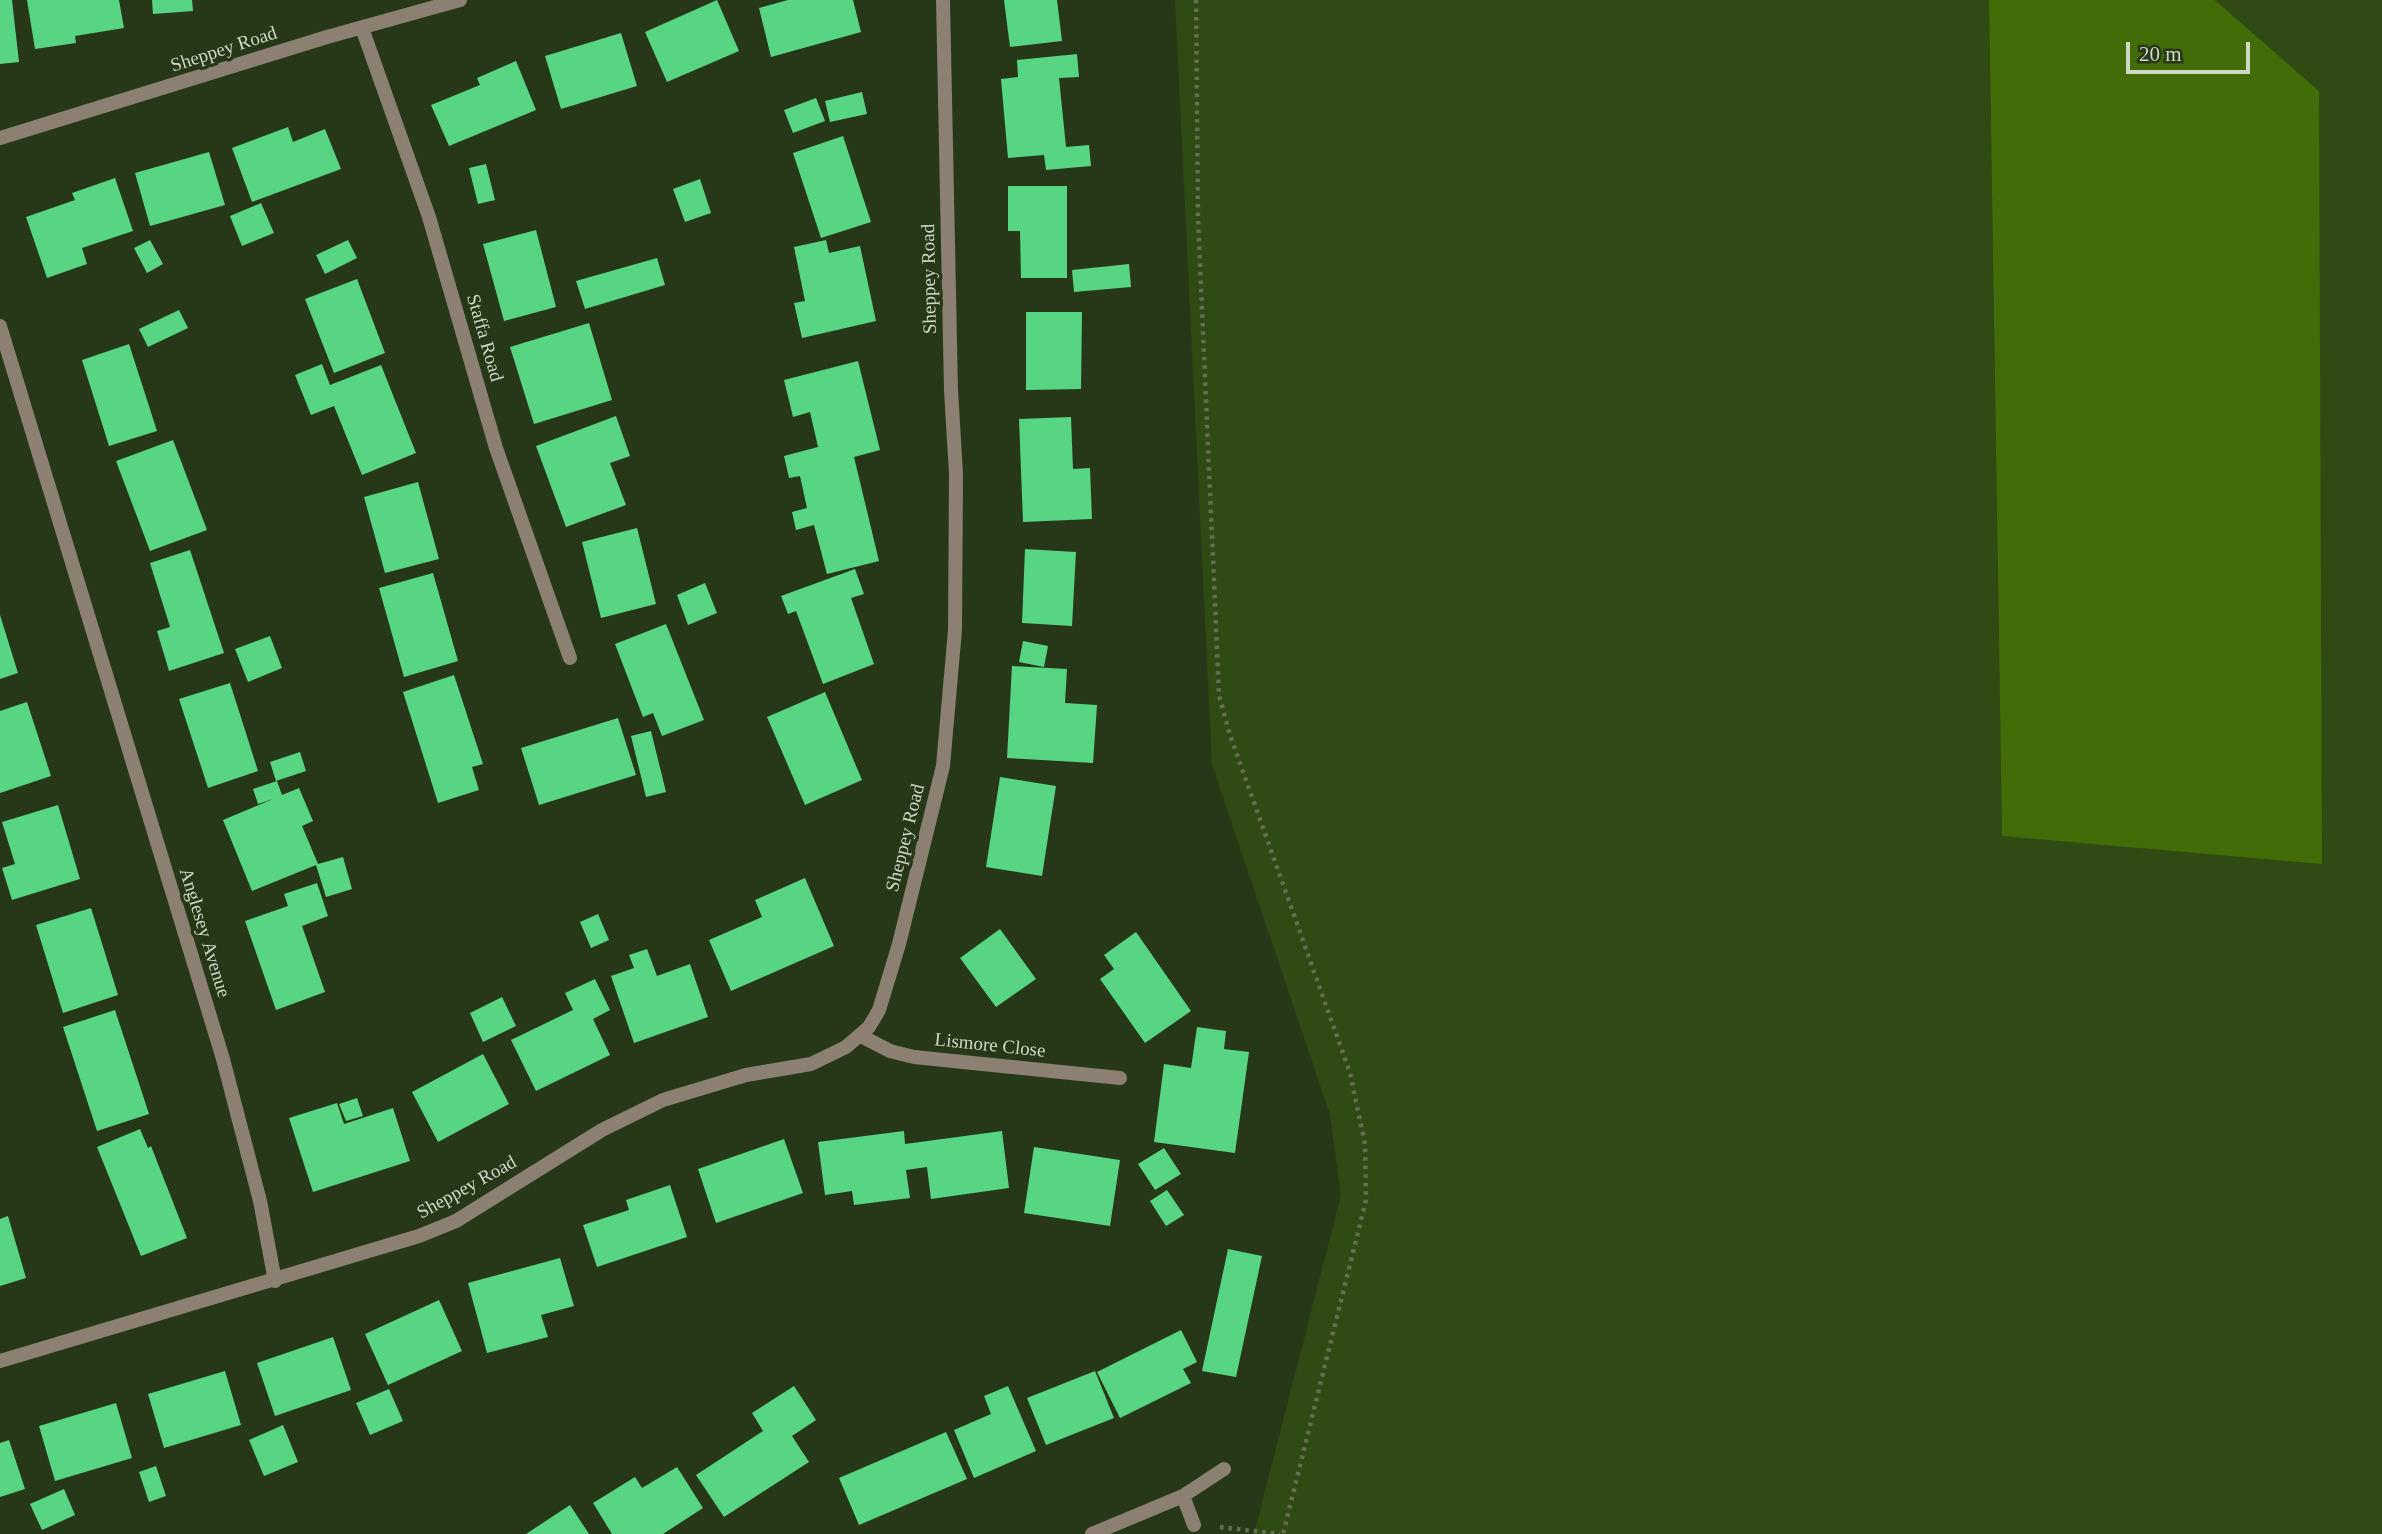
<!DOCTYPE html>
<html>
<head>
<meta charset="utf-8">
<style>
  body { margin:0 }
  #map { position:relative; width:2382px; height:1534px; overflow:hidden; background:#273819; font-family:"Times New Roman",serif }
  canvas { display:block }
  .scale { position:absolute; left:2126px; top:42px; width:124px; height:32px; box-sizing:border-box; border:4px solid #cdd8c5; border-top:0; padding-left:9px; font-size:21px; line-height:24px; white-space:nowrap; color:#cdd8c5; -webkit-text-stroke:5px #273819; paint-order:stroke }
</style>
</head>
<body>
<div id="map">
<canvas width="2382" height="1534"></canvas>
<div class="scale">20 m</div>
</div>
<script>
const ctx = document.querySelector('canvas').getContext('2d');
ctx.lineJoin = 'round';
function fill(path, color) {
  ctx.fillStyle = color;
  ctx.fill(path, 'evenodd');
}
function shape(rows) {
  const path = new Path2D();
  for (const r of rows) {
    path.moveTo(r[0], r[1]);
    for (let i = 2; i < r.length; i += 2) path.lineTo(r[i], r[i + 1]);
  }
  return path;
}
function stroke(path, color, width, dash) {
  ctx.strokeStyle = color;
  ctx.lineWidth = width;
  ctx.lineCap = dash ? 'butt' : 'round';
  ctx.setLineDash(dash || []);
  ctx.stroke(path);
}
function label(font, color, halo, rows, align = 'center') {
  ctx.font = font + ' "Times New Roman",serif';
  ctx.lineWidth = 7;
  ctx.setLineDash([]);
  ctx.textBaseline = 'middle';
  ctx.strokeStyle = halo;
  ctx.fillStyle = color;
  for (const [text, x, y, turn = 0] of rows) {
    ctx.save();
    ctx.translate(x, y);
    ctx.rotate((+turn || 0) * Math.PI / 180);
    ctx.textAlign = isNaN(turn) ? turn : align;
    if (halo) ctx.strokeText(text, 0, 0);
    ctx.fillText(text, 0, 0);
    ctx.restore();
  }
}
fill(shape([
  [1175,0,1989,0,2002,836,2319,91,2215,0,2382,0,2382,1534,1254,1534,1341,1195,1330,1115,1212,765]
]), '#2f4a12');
fill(shape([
  [1989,0,2215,0,2319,91,2322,864,2002,836]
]), '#416c08');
fill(shape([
  [0,0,12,0,19,62,0,64],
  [27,0,119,0,124,28,75,36,76,43,35,49],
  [152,0,192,0,193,11,153,14],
  [717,0,739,51,667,82,645,32],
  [788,0,853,0,861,32,771,57,759,8],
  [1004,0,1057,0,1062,41,1010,47],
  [621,33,637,86,561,109,545,56],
  [1077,54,1079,77,1059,78,1066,147,1089,145,1091,166,1046,170,1044,155,1008,158,1001,79,1018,77,1017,60],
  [516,61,536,110,449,146,431,105,480,85,477,78],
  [862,92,867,114,830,122,825,101],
  [816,98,825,121,793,133,784,110],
  [288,127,293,142,325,129,341,169,252,202,232,148],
  [843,136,871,222,821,238,793,153],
  [209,152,225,205,150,226,135,173],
  [486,164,495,200,478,204,469,168],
  [115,178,133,231,82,248,87,264,47,278,26,217,75,200,72,193],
  [700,179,711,213,685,222,673,189],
  [1008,186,1067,186,1067,278,1021,278,1020,231,1008,231],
  [261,203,274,233,242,246,230,216],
  [536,230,556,307,504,321,483,244],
  [150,240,163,264,147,273,134,248],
  [348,240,357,258,325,274,316,255],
  [826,240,829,253,860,246,876,321,802,338,794,303,805,301,794,247],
  [657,258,665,285,585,309,576,281],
  [1129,264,1131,287,1074,292,1072,270],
  [357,279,385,353,334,373,305,299],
  [179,310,188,328,148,347,139,329],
  [1026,312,1082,312,1081,389,1026,390],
  [589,323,612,400,534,424,510,347],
  [129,344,157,431,109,446,82,360],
  [858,361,880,450,854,457,879,561,827,574,814,525,796,530,792,512,807,508,800,476,789,478,784,456,818,447,810,412,793,417,784,380],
  [322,364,330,385,381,365,416,453,362,475,334,406,311,415,295,375],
  [616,416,630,456,610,463,626,505,566,527,536,446],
  [1071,417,1073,469,1090,468,1092,519,1023,522,1019,419],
  [173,440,207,530,150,551,116,461],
  [418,482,439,559,385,573,364,497],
  [637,528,656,604,601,618,582,542],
  [1025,549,1076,552,1072,626,1022,623],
  [190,550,224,653,169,671,157,631,170,627,150,563],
  [855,569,864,594,851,598,874,664,823,684,796,611,788,614,781,596],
  [433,573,458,661,404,677,379,588],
  [705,583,717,613,688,625,677,595],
  [0,615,18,673,0,679],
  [666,624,704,720,662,736,653,713,643,717,615,644],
  [270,636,282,668,248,682,235,649],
  [1023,641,1048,646,1044,667,1019,662],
  [1012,666,1067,669,1065,703,1097,705,1093,763,1007,758],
  [454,675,483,764,472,767,479,790,438,803,403,692],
  [230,683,258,771,208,788,179,699],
  [825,692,862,780,805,805,767,717],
  [27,702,51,776,0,793,0,711],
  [618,718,636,775,539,805,521,748],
  [651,731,666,792,646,797,631,736],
  [300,752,306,771,276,781,270,762],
  [1000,777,1056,786,1042,876,986,867],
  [277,781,282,795,299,788,313,821,302,826,318,864,343,857,352,889,326,897,316,865,252,891,223,820,273,799,258,804,253,789],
  [58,805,80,879,12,900,2,868,15,864,2,822],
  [805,878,834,946,731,991,709,940,762,917,755,900],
  [317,883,328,916,302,926,325,992,276,1010,245,921,288,906,284,894],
  [91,908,118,995,63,1013,36,925],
  [598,914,609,940,591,948,580,922],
  [1000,929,1036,979,996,1007,960,958],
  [1136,932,1191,1011,1145,1043,1100,979,1114,969,1104,955],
  [647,949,657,976,690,964,708,1017,634,1043,611,976,634,968,629,955],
  [595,979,610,1010,593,1019,610,1055,536,1091,511,1040,573,1010,565,993],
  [502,997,516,1026,483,1042,470,1013],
  [115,1010,149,1114,97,1131,63,1027],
  [1197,1027,1226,1031,1224,1049,1249,1052,1235,1153,1154,1142,1164,1064,1191,1068],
  [483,1054,509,1104,438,1142,412,1092],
  [357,1098,363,1116,346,1121,339,1104],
  [337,1103,344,1124,393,1108,410,1161,313,1192,289,1118],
  [140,1129,148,1148,151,1146,187,1238,141,1256,97,1147],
  [904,1131,905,1144,1002,1131,1009,1188,931,1199,927,1167,906,1170,910,1198,854,1205,852,1191,825,1195,818,1142],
  [784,1139,803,1193,716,1223,698,1169],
  [1034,1147,1120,1160,1110,1226,1024,1213],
  [1164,1148,1181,1174,1155,1190,1138,1164],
  [670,1185,687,1237,597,1267,583,1225,629,1210,626,1200],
  [1167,1190,1184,1215,1166,1226,1150,1201],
  [8,1216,26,1278,0,1286,0,1219],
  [1228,1249,1262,1256,1236,1377,1202,1371],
  [560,1258,574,1306,541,1315,548,1337,487,1353,468,1283],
  [439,1300,462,1351,388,1385,365,1334],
  [1181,1330,1197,1362,1183,1369,1191,1383,1120,1418,1097,1372],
  [333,1337,351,1390,275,1416,257,1363],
  [225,1371,241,1425,164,1448,148,1394],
  [1095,1371,1114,1418,1046,1445,1027,1398],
  [794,1386,816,1420,792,1436,809,1462,724,1517,696,1475,763,1431,752,1413],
  [1008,1386,1036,1451,974,1478,954,1430,991,1414,984,1396],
  [389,1389,403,1421,370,1435,356,1403],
  [116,1403,132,1458,55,1481,39,1426],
  [283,1425,298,1462,264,1476,249,1440],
  [946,1432,967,1479,859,1525,839,1478],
  [9,1440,25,1489,0,1497,0,1443],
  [156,1466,166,1496,149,1502,139,1472],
  [677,1467,703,1508,663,1534,612,1534,593,1503,635,1477,642,1488],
  [64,1489,75,1515,42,1530,30,1504],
  [570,1505,589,1534,526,1534]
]), '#57d582');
stroke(shape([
  [1196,0,1198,218,1219,695,1229,732,1350,1073,1365,1144,1366,1200,1283,1534],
  [1220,1527,1280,1534]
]), '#616f55', 4.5, [3.5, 5]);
stroke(shape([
  [362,28,429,217,496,448,570,658],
  [0,138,327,37,460,0],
  [0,326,223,1059,260,1201,275,1281],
  [861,1036,890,1051,914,1057,1120,1078],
  [0,1361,419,1236,456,1221,602,1130,663,1100,746,1075,811,1064,846,1047,869,1027,879,1010,899,944,943,766,955,630,956,474,951,390,943,0],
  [1183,1496,1224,1469],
  [1092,1534,1183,1496,1194,1525]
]), '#8c8072', 14);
label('19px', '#cdd8c5', '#273819', [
  ["Sheppey Road",224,50,-18],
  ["Sheppey Road",930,279,-91],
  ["Staffa Road",484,338,74],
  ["Sheppey Road",906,838,-76],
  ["Anglesey Avenue",204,933,73],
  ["Lismore Close",990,1046,6],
  ["Sheppey Road",467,1188,-29]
]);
</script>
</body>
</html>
